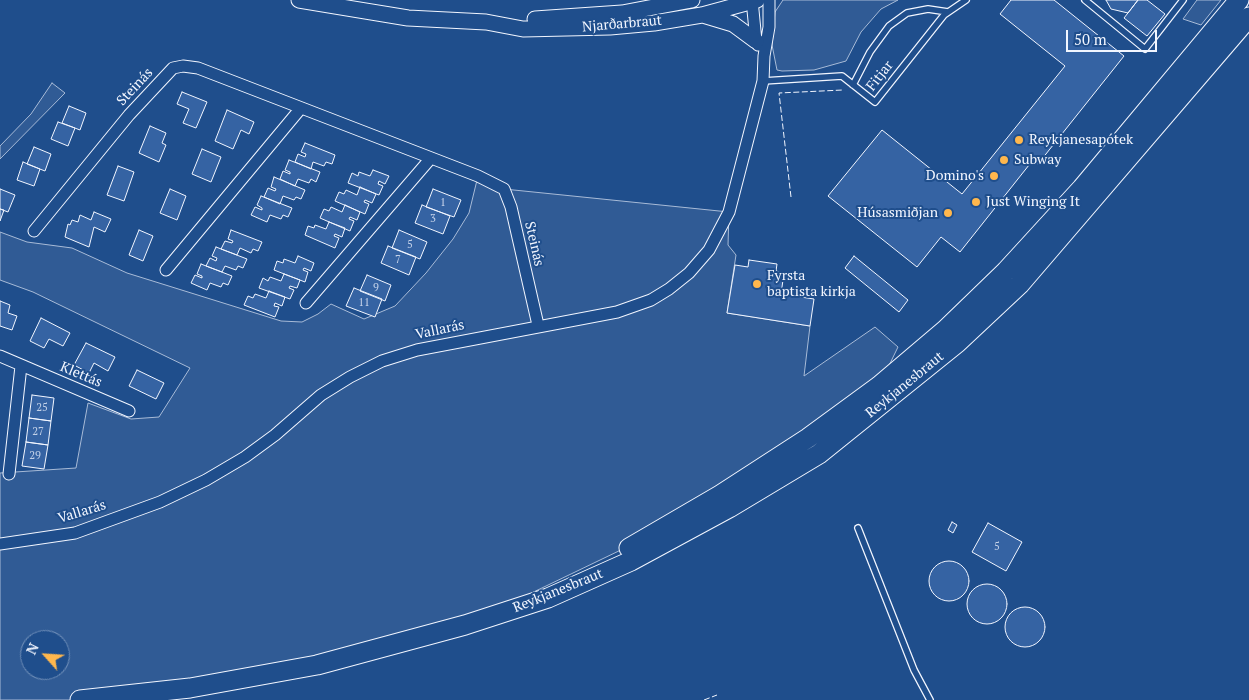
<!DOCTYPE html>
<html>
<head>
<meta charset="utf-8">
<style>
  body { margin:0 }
  #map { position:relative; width:1249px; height:700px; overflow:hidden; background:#1f4e8c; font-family:"PT Serif",serif }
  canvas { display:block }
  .north { position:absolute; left:20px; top:630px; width:50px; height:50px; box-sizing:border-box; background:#1f4e8c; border:1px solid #7391ba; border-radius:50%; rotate:296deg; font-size:14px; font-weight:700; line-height:20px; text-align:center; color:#f2f6ff }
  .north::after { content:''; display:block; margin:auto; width:18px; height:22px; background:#ffb74d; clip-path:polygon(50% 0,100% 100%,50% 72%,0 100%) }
  .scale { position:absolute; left:1066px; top:30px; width:91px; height:22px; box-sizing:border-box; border:2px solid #f2f6ff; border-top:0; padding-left:6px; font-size:15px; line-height:18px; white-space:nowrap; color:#f2f6ff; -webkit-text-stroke:4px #1f4e8c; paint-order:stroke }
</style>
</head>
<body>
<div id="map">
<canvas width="1249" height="700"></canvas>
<div class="north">N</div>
<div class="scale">50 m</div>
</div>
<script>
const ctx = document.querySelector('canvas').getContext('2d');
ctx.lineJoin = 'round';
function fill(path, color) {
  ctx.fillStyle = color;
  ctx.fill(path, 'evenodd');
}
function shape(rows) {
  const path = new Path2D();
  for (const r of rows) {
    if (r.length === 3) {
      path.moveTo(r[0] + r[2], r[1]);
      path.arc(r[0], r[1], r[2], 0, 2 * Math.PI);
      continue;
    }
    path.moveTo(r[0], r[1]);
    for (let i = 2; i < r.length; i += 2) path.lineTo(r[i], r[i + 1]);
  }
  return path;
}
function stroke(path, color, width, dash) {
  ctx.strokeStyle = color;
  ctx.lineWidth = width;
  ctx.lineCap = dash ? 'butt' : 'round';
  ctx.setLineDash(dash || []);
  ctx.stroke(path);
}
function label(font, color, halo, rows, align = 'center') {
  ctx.font = font + ' "PT Serif",serif';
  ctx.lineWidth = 4;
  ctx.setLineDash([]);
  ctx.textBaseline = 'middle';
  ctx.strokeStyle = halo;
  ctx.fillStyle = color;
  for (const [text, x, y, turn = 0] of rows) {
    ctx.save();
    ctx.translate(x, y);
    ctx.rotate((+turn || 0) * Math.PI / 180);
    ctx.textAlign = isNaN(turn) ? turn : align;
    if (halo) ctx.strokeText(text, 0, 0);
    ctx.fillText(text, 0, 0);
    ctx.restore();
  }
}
const green = shape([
  [783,0,898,0,881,9,861,32,846,61,814,70,782,71,777,70,772,45,775,12,783,0],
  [1197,0,1221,0,1201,25,1183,19,1197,0],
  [52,83,65,93,0,159,0,146,31,114,52,83],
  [478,176,504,189,729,212,728,245,736,255,727,313,810,326,804,376,875,327,898,347,879,386,625,548,465,625,190,688,87,700,0,700,0,473,76,468,88,403,131,419,159,417,190,368,33,292,0,280,0,232,27,242,72,248,127,273,281,321,302,322,318,314,331,304,364,319,395,306,426,273,453,239,469,213,478,176],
  [30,640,60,640,60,670,30,670,30,640]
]);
fill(green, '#305b95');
stroke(green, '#a8bbd7', 1);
const building = shape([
  [1011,0,1054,0,1124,56,1038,164,1033,160,960,252,941,237,917,267,828,196,882,130,962,194,1065,66,1000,14,1011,0],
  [1106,0,1138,0,1128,13,1111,9,1106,0],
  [1138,0,1147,0,1165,14,1147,36,1124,18,1138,0],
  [182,92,207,102,196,128,183,123,189,109,177,104,182,92],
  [69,106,86,113,80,130,62,123,69,106],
  [227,110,254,122,249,134,241,130,233,149,215,141,227,110],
  [58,122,75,128,68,146,51,139,58,122],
  [150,126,166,133,162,143,166,145,159,162,139,153,150,126],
  [305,143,335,155,332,164,326,162,324,166,313,162,311,169,295,162,298,154,305,157,306,154,301,152,305,143],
  [34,147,51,154,45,171,27,164,34,147],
  [202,149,221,157,211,182,192,174,202,149],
  [289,160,320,172,316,182,311,179,309,183,298,179,295,186,280,179,283,171,290,174,290,172,285,170,289,160],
  [23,162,40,169,34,186,17,180,23,162],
  [118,166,134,172,124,201,107,195,118,166],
  [373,170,389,176,385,184,379,181,378,184,383,186,379,195,348,183,352,173,358,176,359,172,370,176,373,170],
  [274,177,305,190,301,199,296,197,294,200,283,196,280,204,264,197,268,188,275,191,276,189,271,187,274,177],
  [360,187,376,194,372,203,365,200,364,202,369,204,365,214,335,201,339,192,344,194,346,190,357,195,360,187],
  [0,189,15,195,8,212,0,209,0,189],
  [170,189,186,196,177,220,160,213,170,189],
  [433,189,461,200,454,217,426,207,433,189],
  [261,196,292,208,288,217,283,215,281,219,270,215,267,222,251,215,255,207,262,210,262,208,257,205,261,196],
  [345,205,360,212,357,220,350,217,349,219,354,221,350,231,320,218,324,209,329,211,331,207,342,212,345,205],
  [422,205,450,216,443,234,415,223,422,205],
  [0,209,4,210,0,221,0,209],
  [94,212,111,219,105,232,94,227,89,247,65,237,68,224,70,225,72,220,78,222,80,215,91,220,94,212],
  [329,222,345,228,342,237,335,234,334,236,339,238,335,248,305,235,308,226,314,228,315,225,326,229,329,222],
  [139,230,153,236,143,261,129,255,139,230],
  [231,230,262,242,258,251,253,249,251,253,240,248,237,255,221,249,225,241,232,243,233,241,228,239,231,230],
  [399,230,427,242,420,259,392,248,399,230],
  [388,246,416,257,409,275,381,263,388,246],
  [216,247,247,259,243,268,238,266,236,270,225,266,222,272,206,266,210,258,216,261,217,258,212,256,216,247],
  [298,256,314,263,311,271,304,268,303,270,308,272,305,282,274,270,277,261,283,263,284,259,295,263,298,256],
  [854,256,908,300,899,312,845,268,854,256],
  [749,260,777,264,776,271,784,273,781,294,814,299,810,326,727,313,735,265,748,267,749,260],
  [201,264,232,276,228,285,223,283,221,287,210,283,207,290,191,283,195,275,202,278,202,276,197,274,201,264],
  [284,274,300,280,297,288,290,286,289,288,294,290,290,299,259,288,263,278,268,281,270,277,281,281,284,274],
  [367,275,391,285,385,301,360,291,367,275],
  [354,288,382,299,375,317,346,306,354,288],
  [269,291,285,297,282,306,275,303,274,306,279,307,275,317,244,305,248,296,253,298,255,294,266,298,269,291],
  [0,301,10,305,8,313,17,316,12,330,0,326,0,301],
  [41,318,70,333,63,346,49,339,44,348,30,341,41,318],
  [86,343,115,357,108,371,94,363,89,373,74,365,86,343],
  [137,370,164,383,156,399,129,386,137,370],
  [32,395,54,398,51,421,29,418,32,395],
  [29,418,51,421,48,445,26,442,29,418],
  [26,442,48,445,44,469,22,466,26,442],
  [952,522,957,525,953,533,948,530,952,522],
  [988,523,1022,542,1006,571,972,552,988,523],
  [949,581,20],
  [987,604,20],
  [1025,627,20]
]);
fill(building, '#3563a3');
stroke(building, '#f2f6ff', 1);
const service = shape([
  [1085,0,1145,49,1183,0],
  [763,81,842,76,875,102,944,15,966,0],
  [853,85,870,52,889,26,907,13,928,9,948,12],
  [858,528,914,670,930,700]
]);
const minor = shape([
  [752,0,756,41,758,45],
  [34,231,129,115,173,68,183,66,198,68,478,176,504,189,511,207,538,325],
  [166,270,301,108],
  [306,303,431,158],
  [0,356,129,411],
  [9,474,21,366],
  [0,544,75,533,160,502,206,480,245,457,275,435,321,395,350,377,382,361,417,350,617,312,651,300,669,289,689,273,709,250,729,212,763,81,764,56,769,27,769,0]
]);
const secondary = shape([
  [299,0,408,18,486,22,523,29,610,27,654,23,702,15,757,0],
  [703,15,733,24,756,41],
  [535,19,622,13,692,0]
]);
const trunk = shape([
  [629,548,720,495,808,438,879,386,945,330,1006,271,1082,188,1239,0],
  [80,700,190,688,317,665,465,625,548,598,631,561,729,508,819,454,957,343,1020,284,1249,17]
]);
stroke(service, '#f2f6ff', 8);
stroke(minor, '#f2f6ff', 13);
stroke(secondary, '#f2f6ff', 17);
stroke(trunk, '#f2f6ff', 21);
stroke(service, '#1f4e8c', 5.5);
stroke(minor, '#1f4e8c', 11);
stroke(secondary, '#1f4e8c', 15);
stroke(trunk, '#1f4e8c', 19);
stroke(shape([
  [791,197,779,93,843,90],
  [704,700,717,695]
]), '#f2f6ff', 1, [6, 2.5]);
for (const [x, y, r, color] of [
  [1019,140,5,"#ffb74d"],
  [1004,160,5,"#ffb74d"],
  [994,176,5,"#ffb74d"],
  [976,202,5,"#ffb74d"],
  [948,213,5,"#ffb74d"],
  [757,284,5,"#ffb74d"]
]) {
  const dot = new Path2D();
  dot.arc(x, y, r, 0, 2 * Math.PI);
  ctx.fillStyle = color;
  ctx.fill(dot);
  stroke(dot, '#1f4e8c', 2);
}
label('11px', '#c3d1e8', null, [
  ["1",443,203],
  ["3",433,219],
  ["5",410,245],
  ["7",398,260],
  ["9",376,288],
  ["11",364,303],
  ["25",42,408],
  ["27",38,432],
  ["29",35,456],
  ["5",997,547]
]);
label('14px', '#f2f6ff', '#1f4e8c', [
  ["Njarðarbraut",622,24,-5],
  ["Fitjar",880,76,-52],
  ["Steinás",135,87,-47],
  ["Steinás",534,244,77],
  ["Vallarás",440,330,-12],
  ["Klettás",81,375,23],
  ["Reykjanesbraut",905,385,-39],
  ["Vallarás",82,512,-17],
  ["Reykjanesbraut",558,591,-22]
]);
label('14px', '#f2f6ff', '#1f4e8c', [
  ["Reykjanesapótek",1029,140],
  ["Subway",1014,160],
  ["Domino's",984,176,"right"],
  ["Just Winging It",986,202],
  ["Húsasmiðjan",938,213,"right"],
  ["Fyrsta",767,276],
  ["baptista kirkja",767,292]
], 'left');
</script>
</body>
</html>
